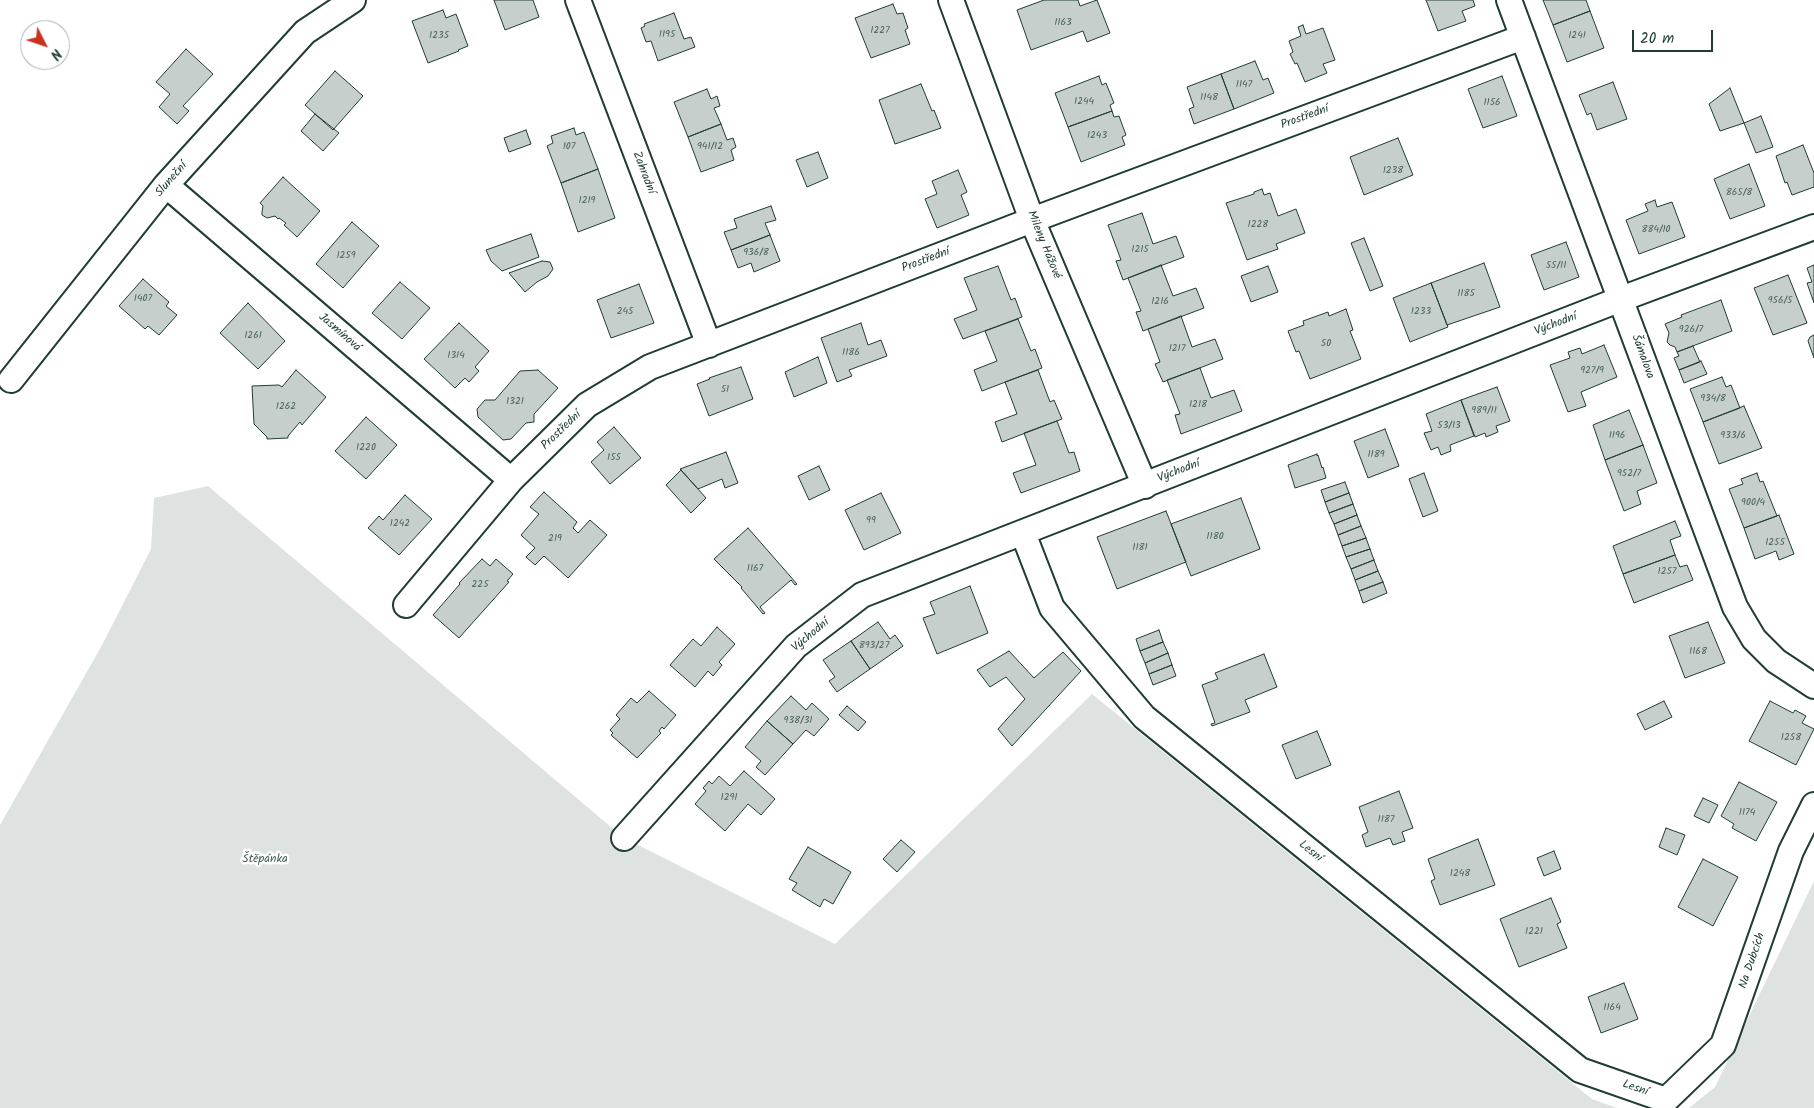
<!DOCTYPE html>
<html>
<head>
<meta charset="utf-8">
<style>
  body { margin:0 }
  #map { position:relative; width:1814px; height:1108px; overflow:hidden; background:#fff; font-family:Kalam,sans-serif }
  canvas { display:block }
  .north { position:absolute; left:20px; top:20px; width:50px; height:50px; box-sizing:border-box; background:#fff; border:1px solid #a5b1ae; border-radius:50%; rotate:131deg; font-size:14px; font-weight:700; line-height:20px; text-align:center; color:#1f3d34 }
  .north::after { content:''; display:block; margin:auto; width:18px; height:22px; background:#c8321e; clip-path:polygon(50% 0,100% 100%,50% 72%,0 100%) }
  .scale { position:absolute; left:1632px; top:30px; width:81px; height:22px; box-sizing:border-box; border:2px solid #1f3d34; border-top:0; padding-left:6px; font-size:15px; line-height:18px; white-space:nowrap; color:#1f3d34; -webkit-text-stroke:4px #fff; paint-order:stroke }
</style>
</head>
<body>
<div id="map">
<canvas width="1814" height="1108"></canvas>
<div class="north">N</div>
<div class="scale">20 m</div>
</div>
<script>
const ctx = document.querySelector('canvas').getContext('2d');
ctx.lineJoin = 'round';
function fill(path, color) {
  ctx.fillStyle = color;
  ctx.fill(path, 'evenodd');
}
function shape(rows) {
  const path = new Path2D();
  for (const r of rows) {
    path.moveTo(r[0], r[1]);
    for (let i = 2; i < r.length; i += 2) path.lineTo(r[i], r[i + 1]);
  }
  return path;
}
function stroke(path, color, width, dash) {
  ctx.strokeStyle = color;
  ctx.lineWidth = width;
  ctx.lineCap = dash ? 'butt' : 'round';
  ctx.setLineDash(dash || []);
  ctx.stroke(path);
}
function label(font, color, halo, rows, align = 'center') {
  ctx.font = font + ' Kalam,sans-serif';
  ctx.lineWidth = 5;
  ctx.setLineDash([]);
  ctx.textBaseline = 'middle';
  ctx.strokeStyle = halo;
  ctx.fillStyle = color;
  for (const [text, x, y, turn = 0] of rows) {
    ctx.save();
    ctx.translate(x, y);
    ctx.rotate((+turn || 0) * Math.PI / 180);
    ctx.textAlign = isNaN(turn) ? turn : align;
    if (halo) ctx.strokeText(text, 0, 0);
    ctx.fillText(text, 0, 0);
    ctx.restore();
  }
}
fill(shape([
  [208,486,624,838,835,944,1092,694,1592,1099,1617,1108,0,1108,0,825,101,647,151,549,154,498],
  [1814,881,1814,1108,1689,1108,1715,1087]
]), '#dee3e2');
const building = shape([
  [494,0,533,0,539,17,505,30,494,0],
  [1044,0,1078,0,1080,6,1097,0,1110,33,1087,42,1083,31,1031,50,1017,10,1044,0],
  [1426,0,1473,0,1475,6,1462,11,1466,21,1438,31,1426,0],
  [1543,0,1586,0,1590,11,1553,25,1543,0],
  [893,4,897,14,903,13,908,28,905,30,910,44,871,58,855,18,893,4],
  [443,10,446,18,456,14,468,46,458,50,459,51,428,63,412,21,443,10],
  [1590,11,1604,48,1567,62,1553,25,1590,11],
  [674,13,684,39,691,37,695,47,658,61,651,41,646,42,641,28,645,26,644,24,674,13],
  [1303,25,1306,34,1323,28,1335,60,1323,64,1327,73,1305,82,1297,63,1295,64,1290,54,1293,52,1289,41,1301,36,1298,27,1303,25],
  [186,49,213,74,183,106,189,111,177,124,159,107,170,94,156,82,186,49],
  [1255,61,1263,80,1268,78,1274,93,1234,109,1221,74,1255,61],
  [335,71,363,96,333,130,305,105,335,71],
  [1221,74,1234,109,1194,124,1189,109,1194,107,1187,87,1221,74],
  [1099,76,1102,85,1106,83,1114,103,1110,105,1112,111,1068,127,1055,93,1099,76],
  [1502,76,1517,116,1483,128,1468,89,1502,76],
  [1613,82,1627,119,1597,130,1591,113,1587,115,1579,95,1613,82],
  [921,84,932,111,934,110,941,128,895,144,879,100,921,84],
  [1730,88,1744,123,1720,131,1709,104,1730,88],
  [707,89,711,99,717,96,720,106,714,108,721,124,688,137,674,102,707,89],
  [1112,111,1114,117,1119,116,1126,135,1122,137,1125,145,1081,162,1068,127,1112,111],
  [315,114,339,133,323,151,301,131,315,114],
  [1761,116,1773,147,1756,153,1744,123,1761,116],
  [721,124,727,140,733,138,736,147,731,150,734,160,701,172,688,137,721,124],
  [574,128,576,135,584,132,598,169,561,183,547,146,553,143,551,136,574,128],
  [526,130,531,144,509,152,504,138,526,130],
  [1398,138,1413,175,1364,195,1350,157,1398,138],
  [1803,145,1814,173,1814,187,1792,195,1787,182,1785,183,1776,156,1803,145],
  [818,152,828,178,807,187,796,160,818,152],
  [1749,164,1765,206,1730,219,1714,179,1749,164],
  [598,169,615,218,578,232,561,183,598,169],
  [958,170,967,192,961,195,969,215,937,228,925,199,937,194,932,181,958,170],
  [283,177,320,211,297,237,284,225,286,223,279,218,278,219,275,216,267,218,262,215,262,212,263,206,260,203,283,177],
  [1262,189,1264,195,1270,193,1278,216,1296,209,1305,233,1276,244,1278,249,1247,260,1226,203,1254,194,1254,192,1262,189],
  [1655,200,1657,207,1672,202,1685,237,1639,254,1626,220,1648,211,1645,204,1655,200],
  [771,206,776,220,765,223,770,235,731,250,724,232,737,228,734,219,771,206],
  [1142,213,1153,244,1176,236,1184,257,1123,280,1116,261,1121,260,1108,225,1142,213],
  [352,222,379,246,343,288,316,264,352,222],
  [531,234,539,257,502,271,491,261,486,250,531,234],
  [770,235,780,261,754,272,751,263,738,268,731,250,770,235],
  [1364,238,1383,286,1370,291,1351,243,1364,238],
  [1566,242,1579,277,1544,290,1531,255,1566,242],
  [542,261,550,262,553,269,548,276,537,282,525,292,509,273,542,261],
  [1484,263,1500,307,1447,325,1431,283,1484,263],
  [1161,265,1173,296,1196,288,1204,308,1143,331,1136,312,1141,311,1128,278,1161,265],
  [1814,265,1814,303,1807,283,1812,282,1807,268,1814,265],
  [998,266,1011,300,1015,298,1022,317,963,339,954,319,977,310,964,278,998,266],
  [1268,266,1278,292,1251,302,1241,276,1268,266],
  [1788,275,1807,323,1773,335,1754,288,1788,275],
  [143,279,169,302,166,306,177,315,159,335,148,326,145,329,119,306,143,279],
  [400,282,430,308,402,339,372,313,400,282],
  [1431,283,1448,327,1410,342,1393,298,1431,283],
  [639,284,654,323,611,338,597,300,639,284],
  [1721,300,1732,331,1677,352,1675,347,1670,345,1667,342,1669,333,1665,324,1682,317,1681,315,1721,300],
  [248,303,285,341,258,369,220,333,248,303],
  [1346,309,1353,330,1350,331,1361,359,1310,379,1299,351,1296,352,1288,331,1304,325,1303,321,1328,312,1329,316,1346,309],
  [1181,316,1192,347,1215,339,1223,359,1163,382,1155,364,1160,362,1148,329,1181,316],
  [1018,319,1031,351,1035,349,1042,368,982,391,974,370,997,361,985,331,1018,319],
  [459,323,489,351,475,367,479,371,469,382,465,378,455,388,424,359,459,323],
  [861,323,868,345,881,340,887,356,849,370,852,376,837,382,821,338,861,323],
  [1814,335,1814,358,1808,341,1810,337,1814,335],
  [1604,345,1617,377,1581,392,1586,406,1568,412,1550,365,1570,358,1568,352,1580,348,1582,354,1604,345],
  [1693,346,1700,362,1679,370,1674,358,1679,356,1677,352,1693,346],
  [818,357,827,383,794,397,785,372,818,357],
  [1701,361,1707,374,1684,383,1679,370,1701,361],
  [741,367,753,399,709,416,697,384,710,379,709,378,741,367],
  [1200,368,1211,398,1234,390,1242,411,1181,434,1175,415,1180,414,1167,380,1200,368],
  [296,370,326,397,302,425,300,422,288,436,288,438,267,439,267,437,254,424,252,386,279,385,282,387,296,370],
  [538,370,558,388,534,414,534,422,526,423,511,439,503,440,478,417,477,409,485,400,495,400,520,371,538,370],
  [1038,370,1050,402,1054,400,1062,419,1002,442,995,422,1017,414,1005,382,1038,370],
  [1722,377,1726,387,1731,385,1740,408,1703,422,1690,389,1722,377],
  [1497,387,1510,421,1496,426,1498,432,1486,437,1485,433,1475,437,1461,400,1497,387],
  [1461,400,1474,436,1450,445,1451,451,1441,455,1438,447,1431,450,1424,433,1432,431,1426,414,1461,400],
  [1744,406,1762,448,1719,464,1703,422,1744,406],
  [1629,410,1643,445,1605,460,1593,425,1629,410],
  [366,417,397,445,366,479,335,451,366,417],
  [1057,421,1069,453,1074,452,1080,471,1021,493,1013,473,1036,465,1024,433,1057,421],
  [614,427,641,458,610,484,591,462,604,450,597,442,614,427],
  [1385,429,1399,466,1368,478,1354,441,1385,429],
  [1643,445,1657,483,1637,491,1641,504,1624,511,1605,460,1643,445],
  [726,452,738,483,725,488,722,479,698,489,680,469,726,452],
  [1317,454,1317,456,1318,455,1322,468,1323,467,1326,478,1295,488,1288,465,1317,454],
  [819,466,830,490,809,500,798,476,819,466],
  [681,470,706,498,691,513,666,485,681,470],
  [1424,473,1438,511,1423,517,1409,479,1424,473],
  [1757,473,1760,482,1763,481,1777,516,1744,528,1729,489,1743,484,1741,479,1757,473],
  [1345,482,1349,493,1325,502,1321,490,1345,482],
  [544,492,577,522,573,528,578,533,590,520,607,535,568,578,544,556,535,565,526,557,535,548,521,535,539,514,530,507,544,492],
  [881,493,901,533,864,550,845,510,881,493],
  [1349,493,1353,504,1329,513,1325,502,1349,493],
  [405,495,432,519,399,555,368,528,379,516,383,520,405,495],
  [1241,498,1260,549,1191,576,1171,524,1241,498],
  [1353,504,1357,515,1334,524,1329,513,1353,504],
  [1166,511,1186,562,1117,589,1097,537,1166,511],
  [1357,515,1361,526,1338,535,1334,524,1357,515],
  [1779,515,1794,554,1779,560,1776,551,1755,559,1744,528,1779,515],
  [1675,521,1681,536,1670,540,1675,555,1623,574,1613,546,1675,521],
  [1361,526,1366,538,1342,546,1338,535,1361,526],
  [748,528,797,584,795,585,791,580,760,607,765,613,763,614,741,588,742,587,714,559,748,528],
  [1366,538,1370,549,1346,557,1342,546,1366,538],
  [1370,549,1374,560,1351,569,1346,557,1370,549],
  [1675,555,1680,567,1687,565,1693,580,1634,603,1623,574,1675,555],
  [482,559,490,566,496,559,513,574,507,581,509,582,459,638,433,615,460,584,459,583,482,559],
  [1374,560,1378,571,1355,580,1351,569,1374,560],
  [1378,571,1383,582,1359,591,1355,580,1378,571],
  [1383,582,1387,593,1363,603,1359,591,1383,582],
  [970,586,988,633,937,654,923,618,935,614,930,602,970,586],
  [878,622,890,639,895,635,903,646,870,669,851,641,878,622],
  [1708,622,1725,663,1685,678,1669,636,1708,622],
  [717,627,735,644,719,662,722,665,713,676,708,671,695,687,670,665,693,639,701,646,717,627],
  [1159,630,1163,642,1140,651,1136,639,1159,630],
  [851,641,870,669,837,692,829,681,835,677,823,660,851,641],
  [1163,642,1168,653,1145,663,1140,651,1163,642],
  [1009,651,1034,678,1063,652,1081,671,1012,746,998,729,1025,699,1006,677,990,687,977,670,1009,651],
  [1168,653,1172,665,1149,674,1145,663,1168,653],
  [1264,654,1277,687,1245,700,1250,712,1212,726,1211,724,1215,723,1202,685,1218,679,1215,673,1264,654],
  [1172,665,1176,676,1153,685,1149,674,1172,665],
  [649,691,676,715,664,729,662,727,659,731,661,733,637,758,611,735,613,733,610,730,620,719,616,715,631,698,637,703,649,691],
  [791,696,806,710,812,703,829,719,814,736,806,730,793,744,767,721,791,696],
  [1664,701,1672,717,1645,730,1637,714,1664,701],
  [1770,701,1793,713,1795,710,1806,716,1802,723,1814,729,1796,765,1749,741,1770,701],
  [847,706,866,722,858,731,839,715,847,706],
  [767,721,793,744,765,775,756,767,761,761,745,747,767,721],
  [1317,731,1331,765,1296,779,1282,745,1317,731],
  [744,771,775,799,761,815,748,804,725,831,695,804,706,791,703,788,709,781,712,784,719,776,730,786,744,771],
  [1739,782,1777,802,1756,841,1732,828,1734,824,1721,816,1739,782],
  [1399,791,1413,828,1402,832,1405,841,1393,845,1390,838,1366,847,1362,835,1368,832,1359,807,1399,791],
  [1703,798,1718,805,1709,823,1694,816,1703,798],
  [1666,828,1685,835,1677,855,1659,847,1666,828],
  [1478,839,1495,885,1440,905,1431,881,1435,879,1428,859,1478,839],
  [901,840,915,852,897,872,883,859,901,840],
  [808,847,851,872,833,904,824,899,820,907,792,890,797,883,789,879,808,847],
  [1554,851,1561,869,1544,876,1537,858,1554,851],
  [1703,859,1738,877,1713,926,1678,907,1703,859],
  [1551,898,1561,922,1557,924,1567,948,1519,967,1500,919,1551,898],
  [1624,983,1638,1019,1601,1033,1588,997,1624,983]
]);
fill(building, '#c7cfcc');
stroke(building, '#1f3d34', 1);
const street = shape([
  [578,0,709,345],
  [951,0,1032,220,1145,486],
  [1509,0,1735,607,1754,639,1776,661,1814,686],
  [166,185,511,480],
  [11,380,166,185,305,32,353,0],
  [1023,533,1052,608,1144,717,1580,1070,1666,1100,1723,1045,1791,851,1814,805],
  [406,605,511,480,587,405,650,367,1032,220,1523,37],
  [624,838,796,646,862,595,1621,299,1814,227]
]);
stroke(street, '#1f3d34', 28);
stroke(street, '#fff', 24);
label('10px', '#49625a', null, [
  ["1163",1063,23],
  ["1227",880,31],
  ["1195",667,35],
  ["1235",439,36],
  ["1241",1577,36],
  ["1147",1244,85],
  ["1148",1209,98],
  ["1244",1084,102],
  ["1156",1492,103],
  ["1243",1097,136],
  ["107",569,147],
  ["941/12",710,147],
  ["1238",1393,171],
  ["865/8",1739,193],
  ["1219",587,201],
  ["1228",1258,225],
  ["884/10",1656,230],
  ["1215",1140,250],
  ["936/8",756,253],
  ["1259",346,256],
  ["55/11",1556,266],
  ["1185",1466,294],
  ["1407",143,299],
  ["956/5",1780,301],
  ["1216",1160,302],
  ["245",625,312],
  ["1233",1421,312],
  ["926/7",1691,330],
  ["1261",253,336],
  ["50",1326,344],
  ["1217",1177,349],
  ["1186",851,353],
  ["1314",456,356],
  ["927/9",1592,371],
  ["51",725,390],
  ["934/8",1713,399],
  ["1321",515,402],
  ["1218",1198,405],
  ["1262",286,407],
  ["989/11",1484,411],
  ["53/13",1449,426],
  ["1196",1617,436],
  ["933/6",1733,436],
  ["1220",366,448],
  ["1189",1376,455],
  ["155",614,458],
  ["952/7",1629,474],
  ["900/4",1753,503],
  ["99",871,521],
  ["1242",400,524],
  ["1180",1215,537],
  ["219",555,539],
  ["1255",1775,543],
  ["1181",1140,548],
  ["1167",755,569],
  ["1257",1667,572],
  ["225",480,585],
  ["893/27",874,646],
  ["1168",1698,652],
  ["938/31",798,721],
  ["1258",1791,738],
  ["1291",729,798],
  ["1174",1747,813],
  ["1187",1386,820],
  ["1248",1460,874],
  ["1221",1534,932],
  ["1164",1612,1008]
]);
label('12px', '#1f3d34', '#fff', [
  ["Prostřední",1305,118,-20],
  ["Zahradní",643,173,69],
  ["Sluneční",172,180,-49],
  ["Mileny Hážové",1043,245,68],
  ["Prostřední",926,261,-21],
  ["Východní",1556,325,-21],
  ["Jasmínová",339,333,41],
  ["Šámalova",1642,357,70],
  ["Prostřední",562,431,-44],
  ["Východní",1179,472,-21],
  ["Východní",811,636,-40],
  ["Lesní",1310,852,39],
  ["Na Dubcích",1753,961,-71],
  ["Lesní",1635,1089,19]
]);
label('12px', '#455e57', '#fff', [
  ["Štěpánka",265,860]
]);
</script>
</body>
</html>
